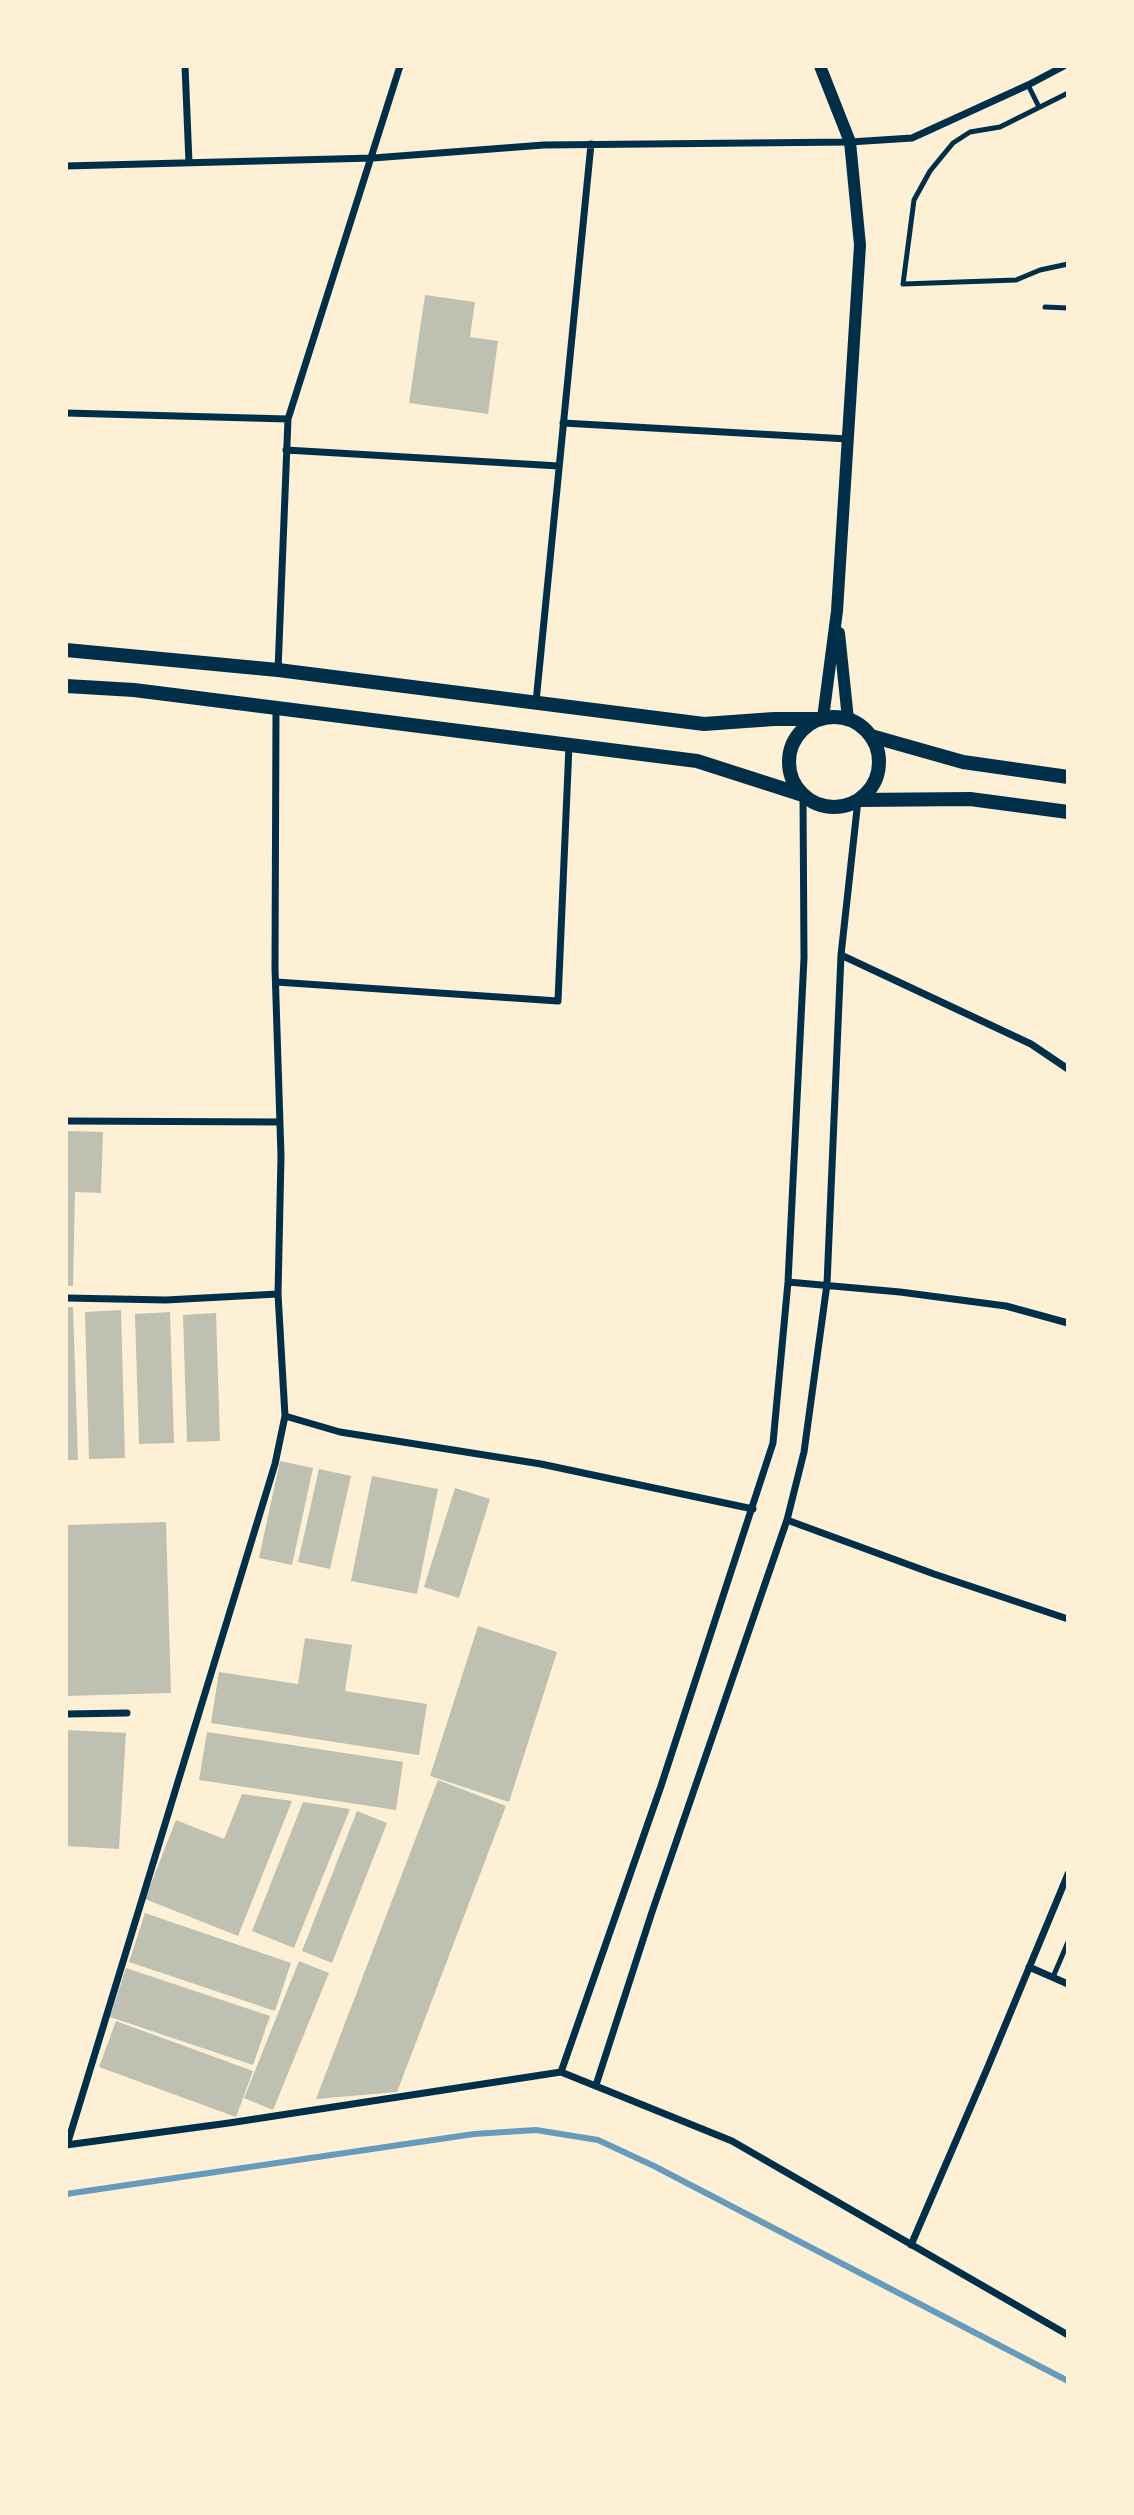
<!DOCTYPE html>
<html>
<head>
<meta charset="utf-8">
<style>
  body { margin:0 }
  #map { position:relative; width:1134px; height:2515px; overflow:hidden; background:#fdf0d5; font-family:Raleway,sans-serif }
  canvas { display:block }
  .frame { position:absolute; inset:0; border:68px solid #fdf0d5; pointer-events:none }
</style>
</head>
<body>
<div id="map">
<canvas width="1134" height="2515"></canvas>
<div class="frame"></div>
</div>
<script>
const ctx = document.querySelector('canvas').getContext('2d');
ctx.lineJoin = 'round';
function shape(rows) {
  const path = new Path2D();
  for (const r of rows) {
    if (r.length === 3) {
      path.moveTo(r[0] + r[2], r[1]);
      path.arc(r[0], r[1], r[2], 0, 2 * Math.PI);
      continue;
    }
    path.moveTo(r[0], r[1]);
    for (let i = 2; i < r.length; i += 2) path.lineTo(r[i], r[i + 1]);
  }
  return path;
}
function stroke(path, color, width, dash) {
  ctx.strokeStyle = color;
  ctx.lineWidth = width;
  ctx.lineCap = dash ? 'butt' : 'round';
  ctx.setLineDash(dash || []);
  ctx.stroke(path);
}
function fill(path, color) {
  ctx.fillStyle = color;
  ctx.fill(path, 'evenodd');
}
stroke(shape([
  [66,2194,474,2134,536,2130,598,2140,654,2166,1068,2381]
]), '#669bbc', 6);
fill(shape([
  [425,295,475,302,470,337,498,341,488,414,409,403],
  [66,1131,103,1132,101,1193,75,1192,73,1286,66,1286],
  [66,1307,73,1307,78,1460,66,1460],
  [121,1310,125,1458,89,1459,85,1312],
  [170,1312,174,1443,139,1444,135,1314],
  [216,1313,220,1441,187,1442,183,1315],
  [280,1461,313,1468,292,1565,259,1558],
  [319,1469,351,1476,330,1569,298,1562],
  [372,1476,438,1489,417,1594,351,1581],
  [455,1488,490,1499,459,1598,424,1587],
  [166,1522,171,1693,66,1696,66,1525],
  [478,1626,557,1652,509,1802,430,1776],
  [305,1638,352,1645,345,1691,427,1704,419,1755,211,1723,219,1672,298,1684],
  [66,1730,126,1733,119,1849,66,1846],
  [207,1732,403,1762,396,1810,199,1780],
  [438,1780,506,1806,397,2092,316,2099],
  [242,1794,292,1801,238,1936,145,1899,176,1820,224,1839],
  [303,1802,350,1809,294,1948,252,1931],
  [357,1811,387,1823,332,1963,302,1951],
  [145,1913,291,1963,275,2011,129,1962],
  [299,1961,329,1973,273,2110,244,2098],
  [126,1968,270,2016,253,2065,110,2017],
  [116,2021,253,2071,236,2117,99,2067]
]), '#bec0b2');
stroke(shape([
  [1028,85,1039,107],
  [1068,93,1000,127,970,132,953,143,930,171,914,200,903,284,1016,280,1040,270,1068,264],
  [1045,307,1068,308],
  [1053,1977,1068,1942]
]), '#003049', 5);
stroke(shape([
  [185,66,189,163],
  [66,166,373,158,544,145,850,142,912,138,1028,85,1064,66],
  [66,413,288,419],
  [563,423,848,439],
  [286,450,559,466],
  [278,670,288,419,400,66],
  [536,702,591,144],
  [841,955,1031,1044,1068,1069],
  [276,982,558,1001,569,745],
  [66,1121,280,1122],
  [788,1282,900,1292,1006,1306,1068,1323],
  [66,1298,166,1300,278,1294],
  [285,1416,340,1432,541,1464,753,1509],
  [787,1520,934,1574,1068,1619],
  [66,1714,127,1713],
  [1029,1967,1068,1984],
  [561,2072,661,1786,773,1443,788,1282,804,958,803,795],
  [596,2085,652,1912,787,1520,804,1452,827,1284,841,955,858,800],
  [66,2145,229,2123,561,2072,732,2141,1068,2335],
  [67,2145,275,1464,285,1416,278,1294,281,1156,275,968,276,709],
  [911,2245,987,2069,1068,1874]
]), '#003049', 7);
stroke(shape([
  [820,66,850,142,860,245,837,611,823,718],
  [839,633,848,719]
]), '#003049', 12);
stroke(shape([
  [66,650,278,670,704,724,774,719,819,719],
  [66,686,134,690,697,761,803,795],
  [834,762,45],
  [871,736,963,762,1068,777],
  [858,800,970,799,1068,812]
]), '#003049', 14);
</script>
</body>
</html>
